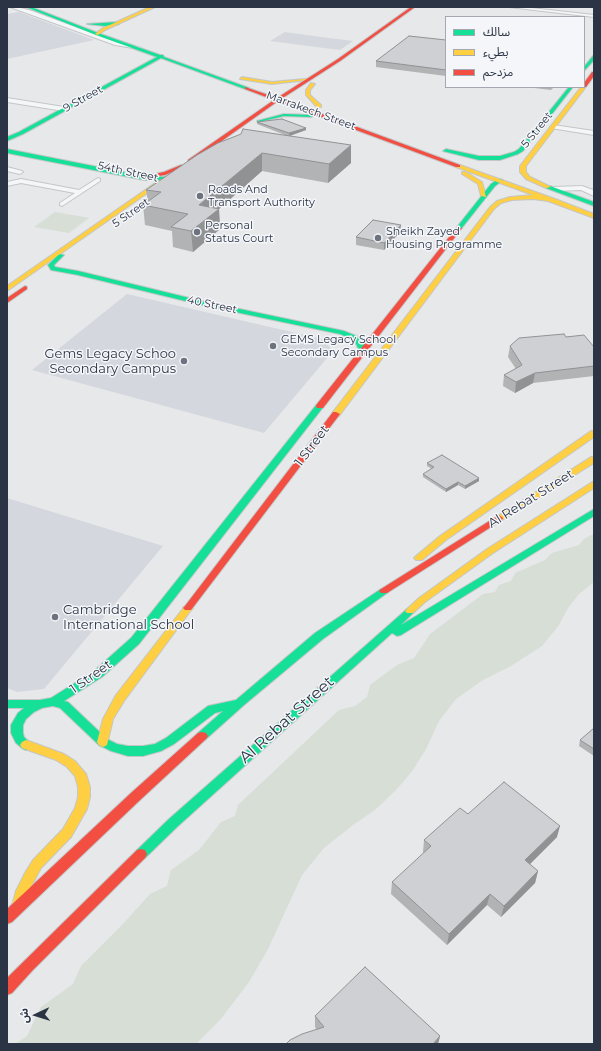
<!DOCTYPE html>
<html>
<head>
<meta charset="utf-8">
<style>
  body { margin:0 }
  #map { position:relative; width:601px; height:1051px; overflow:hidden; background:#e6e8ea; font-family:Montserrat,"Noto Sans Arabic",sans-serif }
  canvas { display:block }
  .frame { position:absolute; inset:0; border:8px solid #2b3445; pointer-events:none }
  .legend { position:absolute; left:445px; top:16px; width:140px; height:72px; box-sizing:border-box; background:#f4f6f9; border:1px solid #a4a8b1; margin:0; padding:5px 7px; list-style:none; font-size:12px; color:#2b3445 }
  .legend li { display:flex; align-items:center; gap:8px; height:20px }
  .legend b { width:20px; border:1px solid #a4a8b1 }
  .north { position:absolute; left:16px; top:995px; width:40px; height:40px; -webkit-text-stroke:3px #f4f6f9; paint-order:stroke; rotate:266deg; font-size:11px; font-weight:700; line-height:16px; text-align:center; color:#2b3445 }
  .north::after { content:''; display:block; margin:auto; width:14px; height:18px; background:#2b3445; clip-path:polygon(50% 0,100% 100%,50% 72%,0 100%) }
</style>
</head>
<body>
<div id="map">
<canvas width="601" height="1051"></canvas>
<div class="frame"></div>
<ul class="legend">
<li><b style="height:5px;background:#16e098"></b>سالك</li>
<li><b style="height:5px;background:#ffcf43"></b>بطيء</li>
<li><b style="height:5px;background:#f24e42"></b>مزدحم</li>
</ul>
<div class="north">ش</div>
</div>
<script>
const ctx = document.querySelector('canvas').getContext('2d');
ctx.lineJoin = 'round';
function fill(path, color) {
  ctx.fillStyle = color;
  ctx.fill(path, 'evenodd');
}
function shape(rows) {
  const path = new Path2D();
  for (const r of rows) {
    path.moveTo(r[0], r[1]);
    for (let i = 2; i < r.length; i += 2) path.lineTo(r[i], r[i + 1]);
  }
  return path;
}
function stroke(path, color, width, dash) {
  ctx.strokeStyle = color;
  ctx.lineWidth = width;
  ctx.lineCap = dash ? 'butt' : 'round';
  ctx.setLineDash(dash || []);
  ctx.stroke(path);
}
function label(font, color, halo, rows, align = 'center') {
  ctx.font = font + ' Montserrat,sans-serif';
  ctx.lineWidth = 3;
  ctx.setLineDash([]);
  ctx.textBaseline = 'middle';
  ctx.strokeStyle = halo;
  ctx.fillStyle = color;
  for (const [text, x, y, turn = 0] of rows) {
    ctx.save();
    ctx.translate(x, y);
    ctx.rotate((+turn || 0) * Math.PI / 180);
    ctx.textAlign = isNaN(turn) ? turn : align;
    if (halo) ctx.strokeText(text, 0, 0);
    ctx.fillText(text, 0, 0);
    ctx.restore();
  }
}
fill(shape([
  [19,12,94,40,7,59,7,14],
  [285,32,306,35,353,41,340,50,270,41],
  [127,294,322,339,333,351,264,433,32,370],
  [7,498,163,546,44,689,17,692,7,688]
]), '#d4d7dd');
fill(shape([
  [55,212,89,218,69,233,34,227],
  [591,535,594,535,594,582,579,594,568,608,559,625,542,646,511,666,483,680,456,699,439,721,426,749,413,770,397,789,375,810,353,825,324,848,302,875,268,949,249,982,220,1020,196,1044,15,1044,27,1036,41,1007,73,984,81,966,123,924,150,894,167,886,171,870,199,850,221,822,235,816,238,805,339,710,355,706,367,697,370,685,397,665,414,658,430,634,483,594,495,592,499,585,511,581,515,573,545,560,552,553,579,545,584,539]
]), '#d6ded6');
const street = shape([
  [10,7,17,7,32,11,118,43,141,48,139,49,115,45,10,7],
  [509,7,522,7,594,15,594,17,509,7],
  [7,98,64,107,67,109,64,111,7,102,7,98],
  [553,125,594,131,594,135,551,128,550,127,553,125],
  [7,167,22,171,23,172,20,174,7,171,7,167],
  [98,178,100,179,100,181,62,206,60,205,60,203,75,193,21,183,7,186,7,182,21,179,79,190,98,178],
  [582,186,593,190,594,196,581,190,554,191,551,189,554,187,582,186]
]);
const fast = shape([
  [26,7,31,7,98,33,160,55,163,55,164,57,249,88,245,89,161,58,23,134,7,141,7,137,19,132,157,57,96,35,26,7],
  [118,22,119,24,105,26,87,24,118,22],
  [593,56,594,56,594,60,584,71,584,67,593,56],
  [569,87,573,87,523,151,518,154,500,160,479,160,443,151,446,149,479,156,500,156,514,152,519,149,569,87],
  [284,114,311,115,313,116,311,117,284,116,259,122,257,121,284,114],
  [7,149,144,176,166,177,169,179,166,181,144,180,7,153,7,149],
  [498,179,503,180,495,186,461,229,457,229,457,227,491,184,498,179],
  [546,186,550,186,594,202,594,206,546,188,546,186],
  [59,254,64,255,54,265,55,267,78,271,202,301,344,331,361,338,367,351,366,353,360,353,355,341,340,334,202,305,78,275,51,270,48,265,59,254],
  [317,404,320,404,324,406,139,644,102,677,64,701,68,702,107,739,117,744,128,746,143,746,155,744,166,738,208,706,236,700,315,633,381,589,387,589,389,591,387,593,323,639,244,705,206,739,202,740,198,739,196,736,198,733,223,711,215,713,174,744,161,751,143,756,128,756,111,751,99,745,60,708,53,706,42,708,34,712,26,719,23,725,23,733,24,737,32,745,30,748,26,750,22,748,16,743,11,733,11,725,18,713,24,708,7,708,7,700,40,700,51,698,94,671,131,638,317,404],
  [594,509,594,516,401,635,397,636,392,633,177,827,145,858,141,859,137,858,135,854,137,850,169,819,407,609,410,608,413,609,415,611,401,625,594,509]
]);
const slow = shape([
  [150,7,155,7,105,30,98,35,95,34,103,28,150,7],
  [242,77,272,82,305,79,307,80,272,84,240,79,242,77],
  [311,83,315,84,310,90,310,95,321,105,321,107,317,107,306,95,306,90,311,83],
  [584,86,585,88,526,166,526,172,530,177,551,187,546,188,526,179,520,172,520,166,581,87,584,86],
  [456,165,460,165,555,199,594,214,594,218,548,201,533,199,512,200,501,203,494,209,339,416,333,416,332,414,333,412,490,207,497,201,510,197,533,195,456,167,456,165],
  [462,172,466,172,482,182,486,197,481,196,478,184,462,174,462,172],
  [161,179,166,180,7,291,7,286,161,179],
  [591,431,594,431,594,437,446,540,422,560,416,560,414,558,416,556,440,536,591,431],
  [591,457,594,457,594,463,502,520,499,521,495,518,591,457],
  [594,481,594,488,493,553,425,602,413,613,407,613,405,611,407,609,419,598,487,549,594,481],
  [188,605,191,606,193,608,191,610,124,701,113,719,107,745,103,747,99,745,97,742,103,719,116,695,185,606,188,605],
  [26,740,64,754,75,761,86,774,90,787,90,797,87,809,71,837,41,868,28,892,23,910,18,912,13,910,12,906,16,891,25,873,33,860,63,829,75,808,78,797,78,787,75,776,67,767,56,760,22,748,20,745,22,742,26,740]
]);
const jam = shape([
  [411,7,415,7,340,61,281,99,460,165,460,167,456,167,278,101,192,162,188,162,188,160,274,100,245,89,245,87,277,98,338,59,411,7],
  [592,72,594,72,594,76,586,87,583,87,584,87,584,83,592,72],
  [181,165,186,166,165,175,152,177,149,175,164,172,181,165],
  [457,227,462,228,323,408,317,408,316,406,317,404,457,227],
  [25,286,27,287,27,289,7,303,7,298,25,286],
  [333,412,336,412,340,414,191,610,185,610,183,608,185,606,333,412],
  [499,515,503,518,502,520,387,593,381,593,379,591,381,589,499,515],
  [202,732,206,733,208,736,206,739,139,801,12,922,7,924,7,909,131,793,198,733,202,732],
  [141,849,145,850,147,854,145,858,32,971,12,993,7,995,7,978,137,850,141,849]
]);
stroke(street, '#c4c6c8', 2);
stroke(fast, '#c4c6c8', 2);
stroke(slow, '#c4c6c8', 2);
stroke(jam, '#c4c6c8', 2);
fill(street, '#f5f6f7');
fill(fast, '#16e098');
fill(slow, '#ffcf43');
fill(jam, '#f24e42');
fill(shape([
  [446,40,446,76,376,67,376,61],
  [526,87,554,87,551,90],
  [257,122,306,128,306,130,290,136,351,163,328,183,262,171,219,209,220,229,193,252,173,247,172,231,145,225,143,205,148,202,146,190,285,135,257,124],
  [400,232,384,250,356,245,356,237],
  [566,337,594,347,594,376,533,383,515,393,503,386,504,375,516,369,508,357,510,346],
  [427,463,479,481,465,489,458,485,446,492,423,477,423,474,432,469,427,466],
  [594,728,594,756,579,746,580,740],
  [468,814,557,837,530,864,538,871,535,883,501,917,487,905,447,945,391,894,392,882,424,853,423,852,424,840],
  [315,1016,440,1036,438,1044,286,1044,317,1030,315,1027]
]), '#b1b3b5');
fill(shape([
  [306,128,306,130,289,136,289,133],
  [351,145,351,163,328,183,329,164],
  [262,153,262,171,219,209,220,229,193,252,191,231,199,205],
  [401,225,400,232,384,250,384,243],
  [535,373,533,383,515,393,516,382],
  [479,478,479,481,465,489,465,486],
  [458,482,458,485,446,492,446,489],
  [560,826,557,837,522,872,525,860],
  [538,871,535,883,501,917,504,906],
  [490,894,487,905,447,945,449,934],
  [440,1036,438,1044,433,1044]
]), '#909294');
const building = shape([
  [409,36,446,40,446,70,376,61,409,36],
  [282,119,306,128,289,133,257,122,282,119],
  [243,129,351,145,329,164,262,153,199,205,219,209,191,231,171,227,188,214,143,205,161,192,146,190,197,155,218,143,241,134,243,129],
  [373,220,401,225,384,243,356,237,373,220],
  [564,334,566,337,584,335,594,347,594,366,535,373,516,382,504,375,522,365,510,346,519,338,564,334],
  [442,455,479,478,465,486,458,482,446,489,423,474,434,467,427,463,442,455],
  [594,728,594,749,580,740,594,728],
  [504,782,560,826,525,860,538,871,504,906,490,894,449,934,392,882,431,846,424,840,460,808,468,814,504,782],
  [365,967,440,1036,433,1044,286,1044,290,1040,302,1034,324,1027,315,1016,365,967]
]);
fill(building, '#ced0d3');
stroke(building, '#909294', 1);
for (const [x, y, r, color] of [
  [200,196,4,"#6c737f"],
  [197,232,4,"#6c737f"],
  [378,238,4,"#6c737f"],
  [273,346,4,"#6c737f"],
  [184,361,4,"#6c737f"],
  [55,617,4,"#6c737f"]
]) {
  const dot = new Path2D();
  dot.arc(x, y, r, 0, 2 * Math.PI);
  ctx.fillStyle = color;
  ctx.fill(dot);
  stroke(dot, '#f4f6f9', 1.5);
}
label('11px', '#2b3445', '#f4f6f9', [
  ["9 Street",83,99,-29],
  ["Marrakech Street",311,111,20],
  ["5 Street",537,130,-51],
  ["54th Street",128,172,12],
  ["5 Street",131,213,-35],
  ["40 Street",212,305,12]
]);
label('11px', '#2b3445', '#f4f6f9', [
  ["Roads And",208,190],
  ["Transport Authority",208,203],
  ["Personal",205,226],
  ["Status Court",205,239],
  ["Sheikh Zayed",386,232],
  ["Housing Programme",386,245],
  ["GEMS Legacy School",281,340],
  ["Secondary Campus",281,353]
], 'left');
label('13px', '#2b3445', '#f4f6f9', [
  ["Gems Legacy Schoo",176,354],
  ["Secondary Campus",176,369],
  ["Cambridge",63,610,"left"],
  ["International School",63,625,"left"]
], 'right');
label('13px', '#2b3445', '#f4f6f9', [
  ["1 Street",312,446,-53],
  ["Al Rebat Street",531,499,-32],
  ["1 Street",91,677,-35]
]);
label('16px', '#2b3445', '#f4f6f9', [
  ["Al Rebat Street",287,720,-42]
]);
</script>
</body>
</html>
